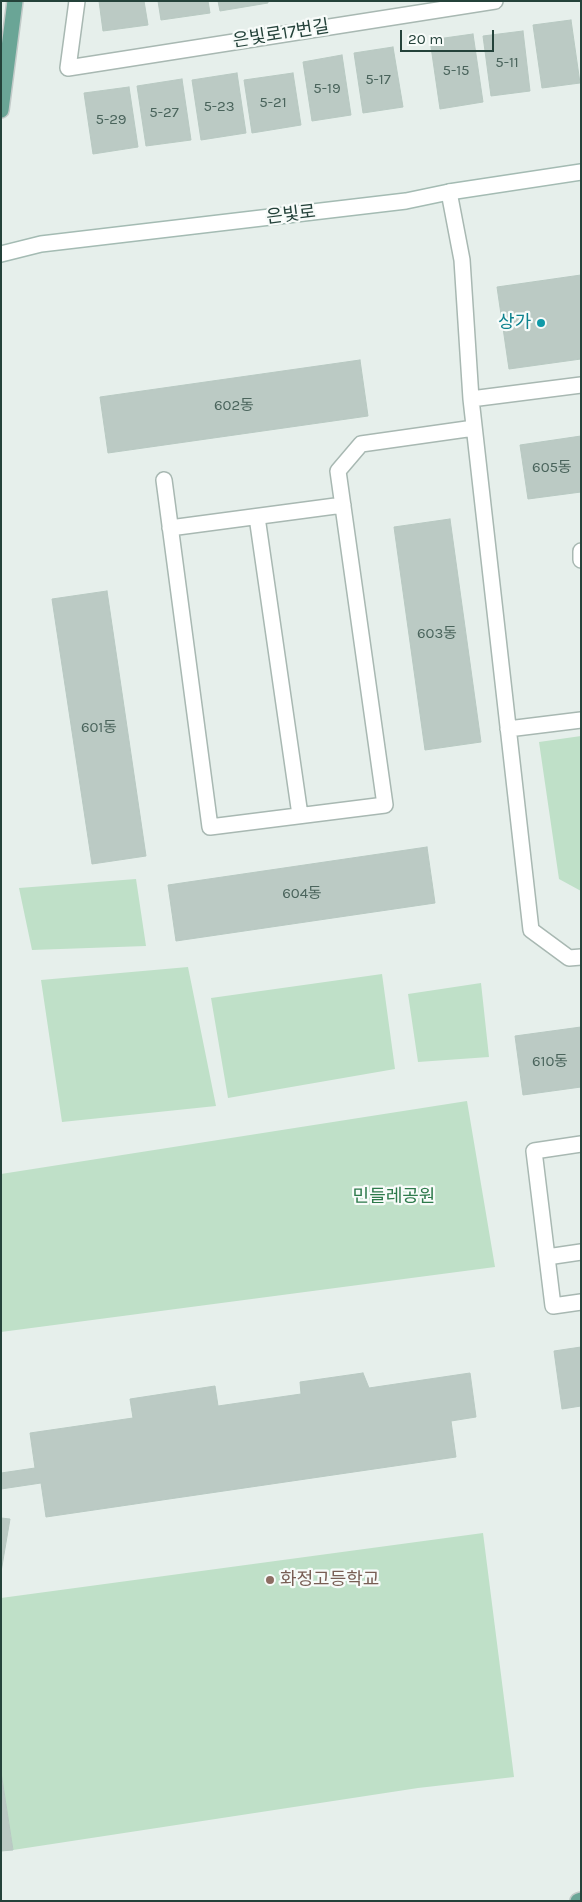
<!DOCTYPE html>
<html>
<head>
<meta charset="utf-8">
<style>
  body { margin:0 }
  #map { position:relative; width:582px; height:1902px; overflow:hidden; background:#e6efeb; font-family:Karla,sans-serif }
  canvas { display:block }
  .frame { position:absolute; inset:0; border:2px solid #24423a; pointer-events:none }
  .scale { position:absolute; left:400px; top:30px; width:94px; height:22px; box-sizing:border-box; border:2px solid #24423a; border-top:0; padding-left:6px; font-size:15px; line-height:18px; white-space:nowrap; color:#24423a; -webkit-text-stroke:4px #f7fbf9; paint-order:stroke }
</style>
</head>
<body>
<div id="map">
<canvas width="582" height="1902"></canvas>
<div class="frame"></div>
<div class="scale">20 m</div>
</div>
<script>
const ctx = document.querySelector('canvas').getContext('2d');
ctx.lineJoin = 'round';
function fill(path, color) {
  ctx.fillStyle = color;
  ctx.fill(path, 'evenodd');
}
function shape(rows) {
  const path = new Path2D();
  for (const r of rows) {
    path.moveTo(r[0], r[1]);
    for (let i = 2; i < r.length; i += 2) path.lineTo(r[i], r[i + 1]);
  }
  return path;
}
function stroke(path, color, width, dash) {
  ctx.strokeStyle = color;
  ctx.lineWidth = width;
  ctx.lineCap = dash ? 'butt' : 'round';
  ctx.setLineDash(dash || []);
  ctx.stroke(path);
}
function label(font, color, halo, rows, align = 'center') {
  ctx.font = font + ' Karla,"Noto Sans KR",sans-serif';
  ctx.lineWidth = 4.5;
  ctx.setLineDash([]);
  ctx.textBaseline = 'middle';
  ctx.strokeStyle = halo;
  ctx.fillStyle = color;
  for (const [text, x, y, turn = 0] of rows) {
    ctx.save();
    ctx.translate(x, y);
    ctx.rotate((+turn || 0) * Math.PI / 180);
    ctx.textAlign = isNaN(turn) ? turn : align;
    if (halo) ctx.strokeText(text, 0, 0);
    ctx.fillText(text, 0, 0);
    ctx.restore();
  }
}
fill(shape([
  [581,736,581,891,559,879,539,742],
  [136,879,146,946,32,950,19,888],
  [188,967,216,1106,62,1122,41,980],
  [382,974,395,1069,228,1098,211,998],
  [481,983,489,1057,418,1062,408,994],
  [467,1101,495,1267,1,1332,1,1174],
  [483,1533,514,1777,418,1788,13,1850,1,1772,1,1598]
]), '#bfe0c8');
const building = shape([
  [99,1,144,1,148,25,103,31,99,1],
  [158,1,208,1,210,13,161,20,158,1],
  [218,1,268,1,268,3,220,11,218,1],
  [571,20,580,83,542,88,533,25,571,20],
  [523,31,530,91,491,96,483,36,523,31],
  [473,34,483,102,440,109,430,40,473,34],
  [393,47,403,107,363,113,354,53,393,47],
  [342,55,351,115,312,121,303,62,342,55],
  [237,73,246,133,201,140,192,80,237,73],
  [293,73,301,125,252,133,244,80,293,73],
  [182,79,191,140,146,146,137,86,182,79],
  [129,87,138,147,93,154,84,93,129,87],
  [581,275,581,359,509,369,497,287,581,275],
  [360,360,368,416,108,453,100,397,360,360],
  [581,436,581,492,528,499,520,445,581,436],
  [450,519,481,742,425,750,394,527,450,519],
  [107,591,146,856,92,864,52,599,107,591],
  [427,847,435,903,176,941,168,885,427,847],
  [581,1027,581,1087,523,1095,515,1036,581,1027],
  [581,1347,581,1406,562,1409,554,1351,581,1347],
  [363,1373,369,1388,470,1373,476,1417,451,1421,456,1457,46,1517,41,1483,1,1489,1,1473,35,1468,30,1433,133,1418,130,1399,215,1386,218,1406,301,1394,300,1382,363,1373],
  [1,1518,10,1519,1,1572,1,1518],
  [1,1772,13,1850,1,1851,1,1772]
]);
fill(building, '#bbcac4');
stroke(building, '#b8c9c2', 1);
const lane = shape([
  [449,192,462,260,471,399,531,930,569,958,581,957],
  [471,399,581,385],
  [164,480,210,827,385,805,338,471,361,444,474,428],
  [257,517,300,815],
  [170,528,343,505],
  [581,551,581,560],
  [508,729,581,720],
  [581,1144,534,1151,553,1306,581,1302],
  [547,1257,581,1252]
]);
const street = shape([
  [77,1,68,68,495,1]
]);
const secondary = shape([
  [1,254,41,244,406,201,449,192,581,172]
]);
const primary = shape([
  [1,110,15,1],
  [578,1901,581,1900]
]);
stroke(lane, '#a8b8b2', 18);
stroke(street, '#a8b8b2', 18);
stroke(secondary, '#a4bbb3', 18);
stroke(primary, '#c2cac8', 18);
stroke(lane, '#fff', 15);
stroke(street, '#fff', 15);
stroke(secondary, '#fff', 15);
stroke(primary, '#6aa596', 15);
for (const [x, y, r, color] of [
  [541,323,5,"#0f9aa8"],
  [270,1580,5,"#8d6e63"]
]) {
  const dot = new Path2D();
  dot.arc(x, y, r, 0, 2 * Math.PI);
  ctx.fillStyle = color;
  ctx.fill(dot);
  stroke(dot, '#f7fbf9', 2);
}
label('15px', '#4a645c', null, [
  ["5-11",507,63],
  ["5-15",456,71],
  ["5-17",378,80],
  ["5-19",327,89],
  ["5-21",273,103],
  ["5-23",219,107],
  ["5-27",164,113],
  ["5-29",111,120],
  ["602동",234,406],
  ["605동",552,468],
  ["603동",437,634],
  ["601동",99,728],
  ["604동",302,894],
  ["610동",550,1062]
]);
label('18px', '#24423a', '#f7fbf9', [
  ["은빛로17번길",281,34,-9],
  ["은빛로",291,215,-7]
]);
label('18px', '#0d838f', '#f7fbf9', [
  ["상가",531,323]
], 'right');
label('18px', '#2d7a4b', '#f7fbf9', [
  ["민들레공원",394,1197]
]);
label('18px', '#785e54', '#f7fbf9', [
  ["화정고등학교",280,1580]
], 'left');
</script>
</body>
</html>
